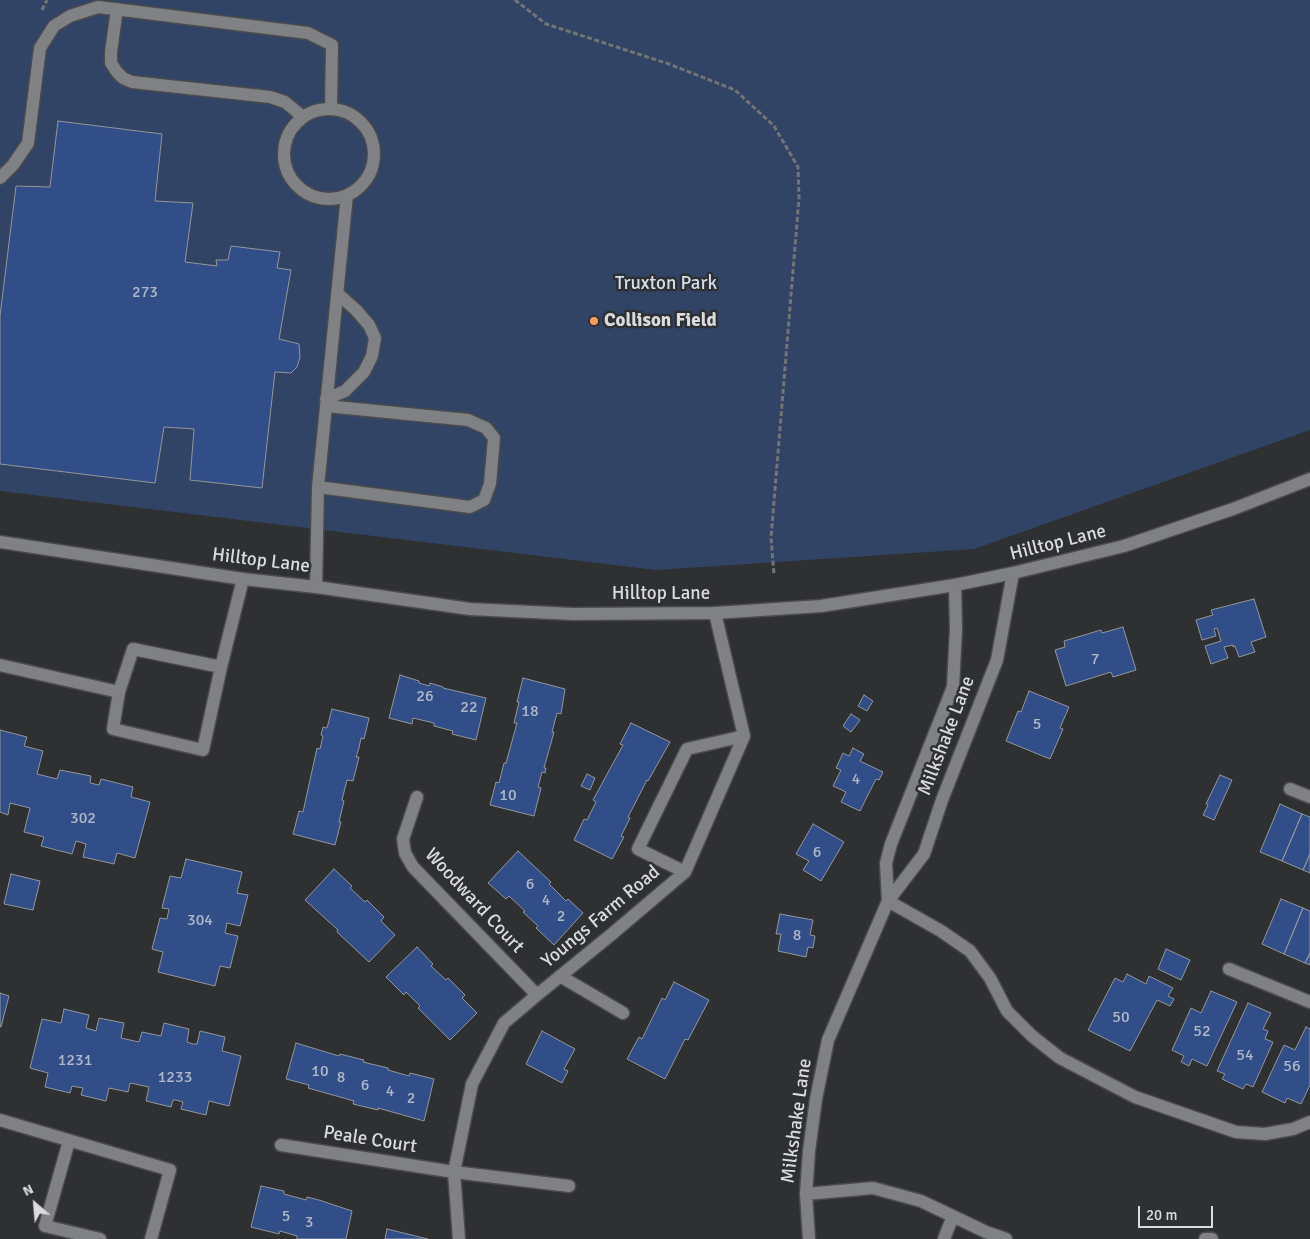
<!DOCTYPE html>
<html>
<head>
<meta charset="utf-8">
<style>
  body { margin:0 }
  #map { position:relative; width:1310px; height:1239px; overflow:hidden; background:#2e3032; font-family:Signika,sans-serif }
  canvas { display:block }
  .north { position:absolute; left:10px; top:1179px; width:50px; height:50px; -webkit-text-stroke:4px #2e3032; paint-order:stroke; rotate:333deg; font-size:14px; font-weight:700; line-height:20px; text-align:center; color:#dadbdd }
  .north::after { content:''; display:block; margin:auto; width:18px; height:22px; background:#dadbdd; clip-path:polygon(50% 0,100% 100%,50% 72%,0 100%) }
  .scale { position:absolute; left:1138px; top:1206px; width:75px; height:22px; box-sizing:border-box; border:2px solid #dadbdd; border-top:0; padding-left:6px; font-size:15px; line-height:18px; white-space:nowrap; color:#dadbdd; -webkit-text-stroke:4px #2e3032; paint-order:stroke }
</style>
</head>
<body>
<div id="map">
<canvas width="1310" height="1239"></canvas>
<div class="north">N</div>
<div class="scale">20 m</div>
</div>
<script>
const ctx = document.querySelector('canvas').getContext('2d');
ctx.lineJoin = 'round';
function fill(path, color) {
  ctx.fillStyle = color;
  ctx.fill(path, 'evenodd');
}
function shape(rows) {
  const path = new Path2D();
  for (const r of rows) {
    if (r.length === 3) {
      path.moveTo(r[0] + r[2], r[1]);
      path.arc(r[0], r[1], r[2], 0, 2 * Math.PI);
      continue;
    }
    path.moveTo(r[0], r[1]);
    for (let i = 2; i < r.length; i += 2) path.lineTo(r[i], r[i + 1]);
  }
  return path;
}
function stroke(path, color, width, dash) {
  ctx.strokeStyle = color;
  ctx.lineWidth = width;
  ctx.lineCap = dash ? 'butt' : 'round';
  ctx.setLineDash(dash || []);
  ctx.stroke(path);
}
function label(font, color, halo, rows, align = 'center') {
  ctx.font = font + ' Signika,sans-serif';
  ctx.lineWidth = 5;
  ctx.setLineDash([]);
  ctx.textBaseline = 'middle';
  ctx.strokeStyle = halo;
  ctx.fillStyle = color;
  for (const [text, x, y, turn = 0] of rows) {
    ctx.save();
    ctx.translate(x, y);
    ctx.rotate((+turn || 0) * Math.PI / 180);
    ctx.textAlign = isNaN(turn) ? turn : align;
    if (halo) ctx.strokeText(text, 0, 0);
    ctx.fillText(text, 0, 0);
    ctx.restore();
  }
}
fill(shape([
  [0,0,1310,0,1310,430,974,549,656,570,0,491]
]), '#324466');
const building = shape([
  [58,121,162,134,155,201,193,203,185,262,217,266,216,260,228,260,231,246,280,252,277,268,291,270,279,339,299,344,300,357,297,367,291,373,275,372,262,488,190,480,194,429,164,427,155,483,0,464,0,316,16,186,50,187,58,121],
  [1254,599,1266,637,1251,642,1255,652,1239,657,1235,646,1233,647,1233,645,1224,647,1228,658,1211,664,1205,646,1221,641,1217,628,1214,629,1216,636,1202,640,1196,620,1213,615,1211,610,1254,599],
  [1123,627,1136,670,1113,677,1111,672,1066,686,1055,650,1065,647,1064,641,1101,630,1102,633,1123,627],
  [400,675,419,681,419,683,429,686,430,683,443,687,443,688,486,698,476,740,452,734,453,731,434,726,434,723,413,718,412,724,389,718,400,675],
  [523,678,565,689,561,714,557,713,552,732,554,732,544,768,546,768,545,773,542,772,538,787,541,788,534,816,490,805,496,782,499,783,504,763,506,763,517,723,514,723,519,702,517,702,523,678],
  [1029,691,1069,707,1060,728,1063,729,1050,759,1006,741,1018,711,1021,712,1029,691],
  [864,695,873,701,867,711,858,706,864,695],
  [332,709,369,718,364,739,361,738,359,748,356,757,359,757,353,781,347,780,342,800,344,801,339,822,341,822,335,845,293,834,299,811,303,812,317,748,320,749,323,736,321,735,323,727,327,728,332,709],
  [851,714,860,720,851,732,843,726,851,714],
  [631,723,670,742,648,781,647,780,628,817,630,818,621,836,624,837,612,859,574,840,584,819,587,820,596,802,593,800,623,745,620,744,631,723],
  [0,730,27,737,24,746,43,751,37,774,57,779,60,770,91,776,90,783,99,785,101,779,133,787,131,797,150,802,135,858,117,853,114,864,83,857,86,844,76,841,72,854,41,846,44,837,24,832,30,808,10,803,8,815,0,812,0,730],
  [853,748,864,754,860,761,883,772,879,780,876,779,860,811,841,802,846,792,833,786,841,770,836,768,843,753,849,756,853,748],
  [587,774,595,778,590,790,581,786,587,774],
  [1220,775,1232,780,1214,820,1203,815,1208,805,1206,804,1220,775],
  [1280,804,1302,814,1282,861,1260,852,1280,804],
  [1302,814,1310,817,1310,854,1303,870,1282,861,1302,814],
  [813,824,844,842,821,881,803,870,809,861,796,854,813,824],
  [518,851,551,882,549,884,566,901,568,899,583,913,554,945,536,928,538,926,523,912,525,911,509,896,506,899,488,883,518,851],
  [1310,854,1310,873,1303,870,1310,854],
  [186,859,242,872,237,893,248,895,240,926,227,923,225,933,238,936,230,968,220,966,215,986,158,972,163,952,152,949,160,918,167,919,169,909,162,908,170,876,181,878,186,859],
  [334,869,352,886,350,888,365,902,367,900,384,917,381,921,395,935,369,962,337,932,338,930,305,900,334,869],
  [11,874,40,881,33,910,4,904,11,874],
  [1281,899,1303,908,1284,954,1262,944,1281,899],
  [1303,908,1310,911,1310,953,1305,963,1284,954,1303,908],
  [780,914,813,920,810,935,815,936,813,948,808,947,806,957,778,951,781,934,776,934,780,914],
  [417,947,433,964,431,966,446,980,448,978,465,995,462,998,477,1013,450,1040,418,1008,420,1006,406,992,404,995,386,977,417,947],
  [1166,949,1190,960,1181,980,1158,969,1166,949],
  [1310,953,1310,965,1305,963,1310,953],
  [1127,974,1146,984,1149,976,1173,988,1168,996,1174,999,1170,1006,1157,1000,1130,1051,1088,1030,1115,978,1123,982,1127,974],
  [674,982,709,1000,688,1040,685,1039,665,1079,627,1059,639,1037,642,1039,662,998,665,1000,674,982],
  [1211,991,1237,1002,1207,1066,1192,1059,1189,1066,1181,1062,1184,1056,1172,1050,1191,1008,1201,1013,1211,991],
  [0,993,9,996,1,1027,0,1027,0,993],
  [1248,1003,1271,1013,1263,1029,1268,1031,1265,1039,1273,1042,1253,1087,1246,1084,1243,1089,1222,1079,1225,1074,1217,1071,1248,1003],
  [64,1009,89,1015,86,1028,93,1030,96,1031,99,1018,124,1023,121,1038,139,1042,142,1032,161,1036,164,1023,189,1029,187,1042,193,1044,197,1044,200,1031,225,1037,222,1051,241,1056,229,1106,209,1101,206,1115,181,1109,183,1102,176,1100,173,1100,171,1107,146,1101,149,1087,130,1083,128,1092,109,1088,106,1101,81,1095,83,1088,77,1087,72,1086,70,1093,45,1087,48,1073,30,1068,42,1019,61,1023,64,1009],
  [1306,1027,1310,1029,1310,1085,1301,1104,1287,1098,1285,1103,1262,1092,1284,1045,1295,1050,1306,1027],
  [542,1031,575,1049,564,1069,568,1071,562,1083,526,1064,542,1031],
  [296,1043,339,1056,340,1054,364,1060,363,1062,388,1068,388,1070,409,1076,410,1073,434,1079,424,1121,378,1108,378,1110,353,1104,354,1101,308,1088,309,1085,286,1079,296,1043],
  [261,1186,284,1191,284,1194,306,1200,307,1197,319,1200,352,1211,346,1239,297,1239,297,1236,280,1231,279,1234,251,1227,261,1186],
  [387,1229,428,1239,385,1239,387,1229]
]);
fill(building, '#314e88');
stroke(building, '#949699', 1);
const lane = shape([
  [117,9,111,52,111,63,117,72,123,78,132,82,270,97,285,102,303,117],
  [329,154,45],
  [0,178,13,165,28,143,40,48,54,26,70,16,98,7,308,33,332,45,331,109],
  [326,399,345,391,364,372,372,356,375,338,369,325,356,310,337,293],
  [318,487,470,507,484,500,490,484,494,438,486,428,468,420,326,406],
  [316,587,318,487,347,195],
  [0,665,119,692,133,649,221,667,243,579],
  [119,692,113,729,203,750,221,667],
  [1290,789,1310,797],
  [888,901,941,931,970,951,990,978,1007,1011,1032,1036,1060,1058,1135,1097,1236,1132,1265,1134,1293,1129,1310,1122],
  [1229,969,1310,1002],
  [560,976,623,1013],
  [0,1120,170,1170,151,1239],
  [69,1141,45,1226,100,1239],
  [806,1194,873,1188,921,1201,986,1232,1006,1239],
  [944,1239,953,1216],
  [1205,1239,1212,1239]
]);
const street = shape([
  [417,797,403,839,405,853,413,867,537,995],
  [685,872,638,849,687,749,744,736],
  [888,901,886,863,891,844,953,687,956,629,955,585],
  [281,1145,454,1172,569,1186],
  [459,1239,454,1172,472,1084,504,1023,537,995,612,934,685,872,744,736,715,613],
  [809,1239,806,1194,809,1151,816,1099,828,1040,888,901,924,854,942,800,997,660,1013,573]
]);
const secondary = shape([
  [0,542,243,579,316,587,470,609,573,614,715,613,821,606,955,585,1013,573,1124,546,1233,509,1310,479]
]);
stroke(lane, '#4a4b4d', 15);
stroke(street, '#4a4b4d', 15);
stroke(secondary, '#4a4b4d', 15);
stroke(shape([
  [515,0,546,24,669,64,735,90,774,126,798,167,799,198,771,538,774,575],
  [42,10,47,0]
]), '#727476', 3, [5, 2.5]);
stroke(lane, '#808184', 12);
stroke(street, '#808184', 12);
stroke(secondary, '#808184', 12);
for (const [x, y, r, color] of [
  [594,321,5,"#ff9b59"]
]) {
  const dot = new Path2D();
  dot.arc(x, y, r, 0, 2 * Math.PI);
  ctx.fillStyle = color;
  ctx.fill(dot);
  stroke(dot, '#2e3032', 2);
}
label('16px', '#b0b8c8', null, [
  ["273",145,293],
  ["7",1095,660],
  ["26",425,697],
  ["22",469,708],
  ["18",530,712],
  ["5",1037,725],
  ["4",856,780],
  ["10",508,796],
  ["302",83,819],
  ["6",817,853],
  ["6",530,885],
  ["4",546,901],
  ["2",561,917],
  ["304",200,921],
  ["8",797,936],
  ["50",1121,1018],
  ["52",1202,1032],
  ["54",1245,1056],
  ["1231",75,1061],
  ["56",1292,1067],
  ["10",320,1072],
  ["1233",175,1078],
  ["8",341,1078],
  ["6",365,1086],
  ["4",390,1092],
  ["2",411,1099],
  ["5",286,1217],
  ["3",309,1223]
]);
label('19px', '#d4deef', '#2e3032', [
  ["Truxton Park",666,284]
]);
label('bold 19px', '#dadbdd', '#2e3032', [
  ["Collison Field",604,321]
], 'left');
label('19px', '#dadbdd', '#2e3032', [
  ["Hilltop Lane",1058,543,-14],
  ["Hilltop Lane",261,561,7],
  ["Hilltop Lane",661,594],
  ["Milkshake Lane",947,736,-69],
  ["Woodward Court",474,901,47],
  ["Youngs Farm Road",601,917,-40],
  ["Milkshake Lane",797,1121,-82],
  ["Peale Court",370,1140,9]
]);
</script>
</body>
</html>
